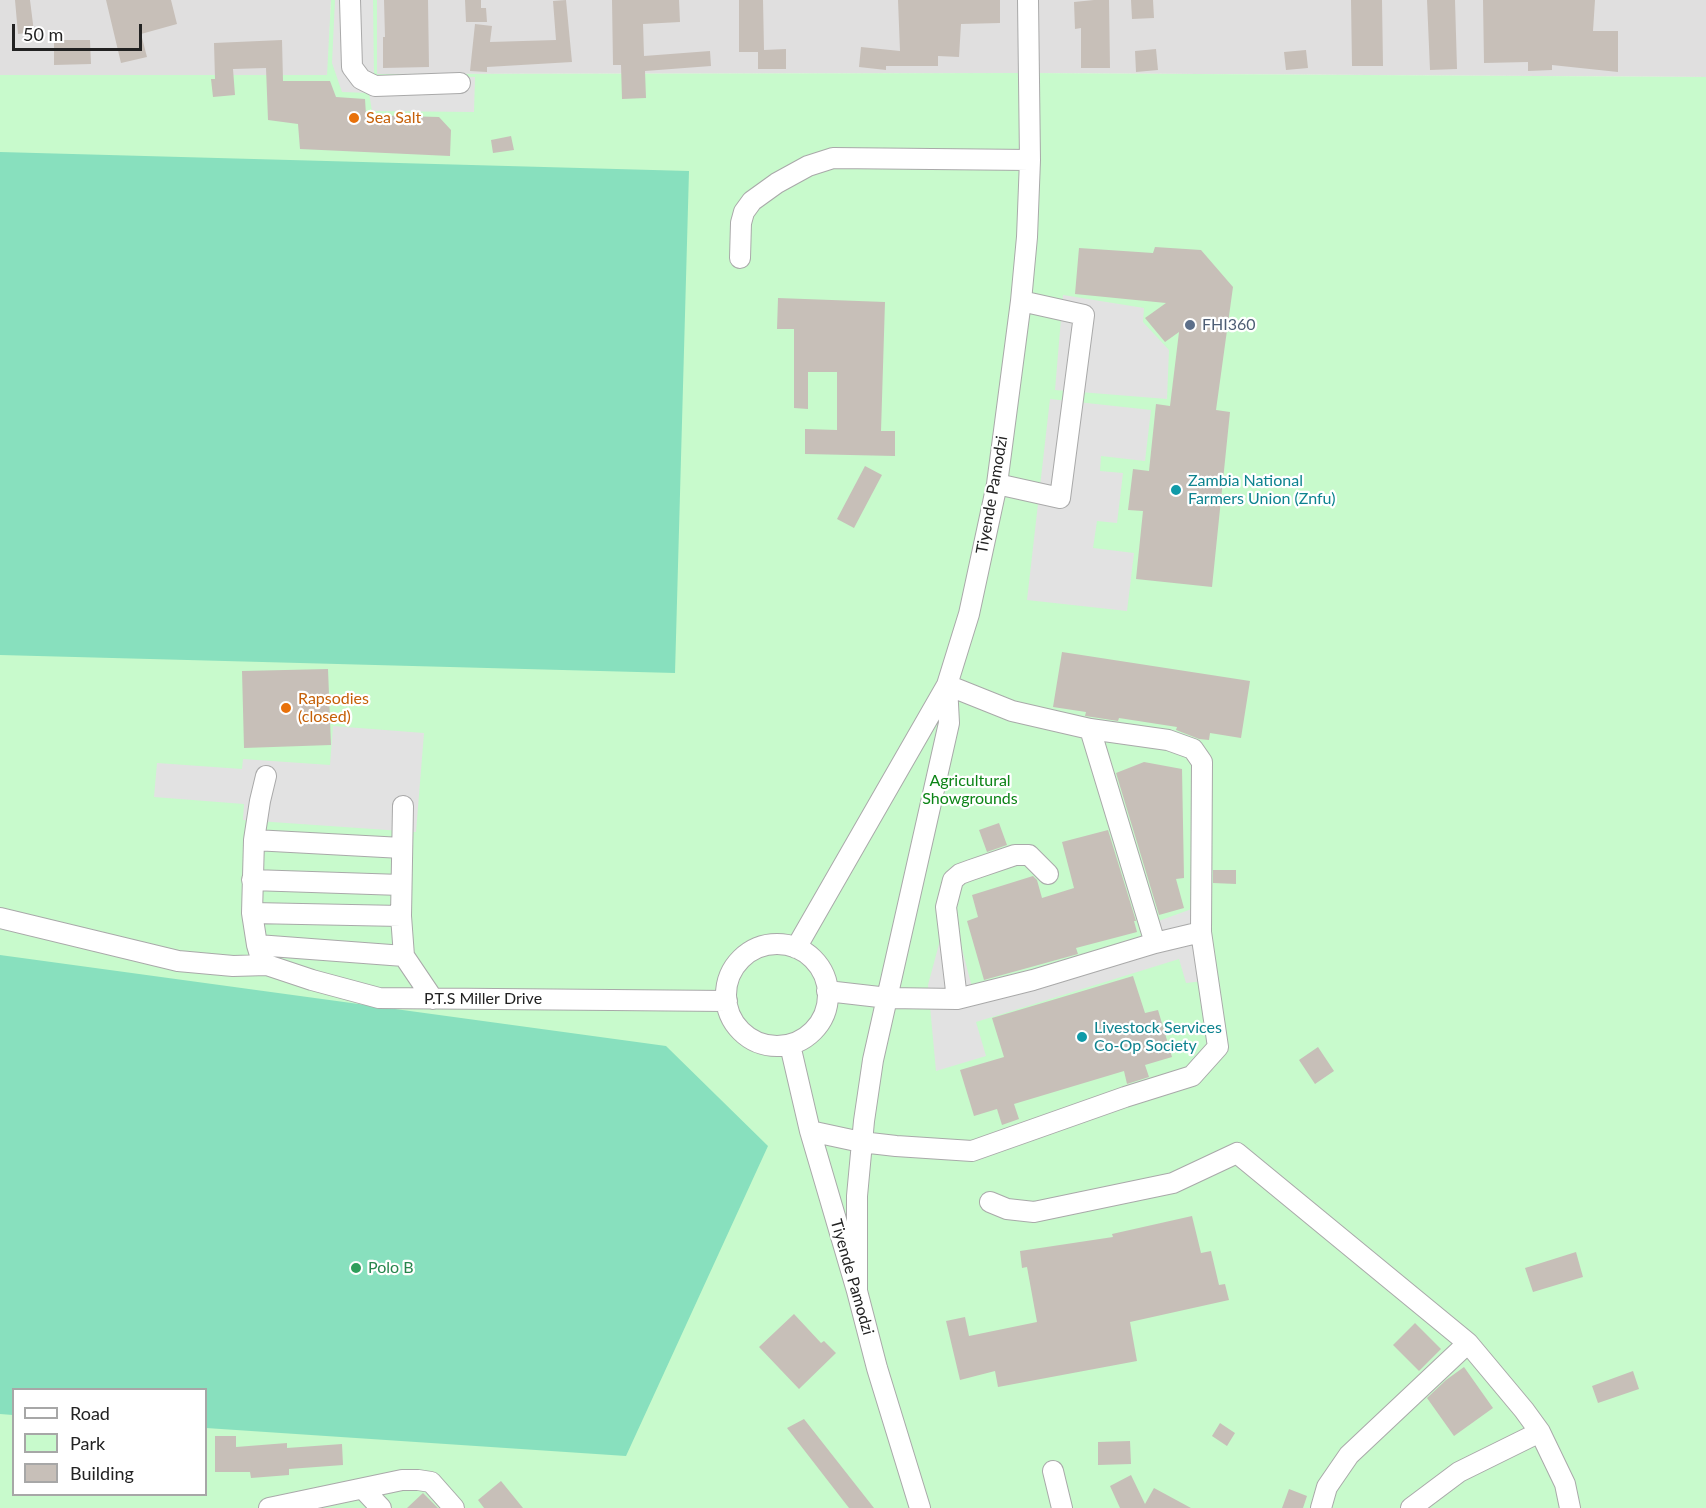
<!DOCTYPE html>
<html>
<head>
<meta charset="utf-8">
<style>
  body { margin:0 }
  #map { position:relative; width:1706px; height:1508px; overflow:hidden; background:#f2efe9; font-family:Lato,sans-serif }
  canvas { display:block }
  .legend { position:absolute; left:12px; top:1388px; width:195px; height:108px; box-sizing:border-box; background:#fff; border:2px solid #a7a7a7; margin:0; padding:8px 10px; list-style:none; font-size:18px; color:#222 }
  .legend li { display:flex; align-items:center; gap:12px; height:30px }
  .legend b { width:30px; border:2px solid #a7a7a7 }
  .scale { position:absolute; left:12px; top:24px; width:130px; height:27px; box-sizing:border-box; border:3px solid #222; border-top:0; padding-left:8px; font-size:18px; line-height:21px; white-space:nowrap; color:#222; -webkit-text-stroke:4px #fff; paint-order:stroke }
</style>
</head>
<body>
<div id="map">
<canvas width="1706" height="1508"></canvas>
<ul class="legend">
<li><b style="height:8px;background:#fff"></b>Road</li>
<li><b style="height:16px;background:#c8facc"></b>Park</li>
<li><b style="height:16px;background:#c7bfb8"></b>Building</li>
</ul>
<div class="scale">50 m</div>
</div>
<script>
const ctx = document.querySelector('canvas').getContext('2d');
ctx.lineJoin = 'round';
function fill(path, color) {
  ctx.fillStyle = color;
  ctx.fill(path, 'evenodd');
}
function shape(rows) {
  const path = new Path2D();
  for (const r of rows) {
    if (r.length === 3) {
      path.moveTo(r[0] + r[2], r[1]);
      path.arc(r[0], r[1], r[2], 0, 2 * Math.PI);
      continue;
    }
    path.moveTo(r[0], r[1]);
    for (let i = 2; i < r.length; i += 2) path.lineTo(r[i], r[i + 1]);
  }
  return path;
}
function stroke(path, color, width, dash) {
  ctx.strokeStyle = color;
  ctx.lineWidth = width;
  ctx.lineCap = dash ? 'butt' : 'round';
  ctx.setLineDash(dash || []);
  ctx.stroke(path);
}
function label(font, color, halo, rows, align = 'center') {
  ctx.font = font + ' Lato,sans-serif';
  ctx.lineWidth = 4.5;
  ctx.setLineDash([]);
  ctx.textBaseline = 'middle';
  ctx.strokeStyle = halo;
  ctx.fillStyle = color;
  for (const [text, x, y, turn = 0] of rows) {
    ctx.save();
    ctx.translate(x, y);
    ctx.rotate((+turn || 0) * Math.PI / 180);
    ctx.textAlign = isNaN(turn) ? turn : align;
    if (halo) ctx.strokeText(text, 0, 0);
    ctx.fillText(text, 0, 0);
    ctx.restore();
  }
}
fill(shape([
  [0,0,331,0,328,75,0,75],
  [377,0,1706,0,1706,77,1029,73,376,74]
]), '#e0dfdf');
fill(shape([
  [331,0,377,0,377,74,1029,73,1706,77,1706,1508,0,1508,0,75,327,75],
  [14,1390,206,1390,206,1494,14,1494]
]), '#c8facc');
fill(shape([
  [0,152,689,171,675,673,0,655],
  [0,955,666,1046,768,1146,626,1456,206,1428,206,1390,14,1390,13,1415,0,1414]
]), '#88e0be');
fill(shape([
  [335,0,373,0,374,78,475,77,474,112,372,111,369,93,342,92,332,63],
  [1063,295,1144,308,1143,322,1169,350,1167,399,1055,390],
  [1050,399,1151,410,1145,461,1101,456,1100,471,1123,473,1117,523,1097,521,1093,548,1134,553,1127,611,1027,600],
  [333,726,424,733,416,832,243,820,244,804,154,797,157,763,242,769,243,759,330,765],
  [950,903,973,991,1156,935,1153,923,1208,903,1213,980,1186,983,1179,959,976,1022,986,1056,936,1071,928,985]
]), '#e2e2e2');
fill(shape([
  [15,0,30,0,34,32,18,34],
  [106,0,171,0,177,24,141,34,147,57,121,63],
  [384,0,428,0,429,67,383,68,383,37,385,37],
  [465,0,481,0,481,8,486,8,487,22,466,22],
  [566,0,572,62,487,67,487,72,470,71,475,24,492,26,490,42,556,40,553,1],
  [612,0,679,0,680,22,643,24,644,56,710,51,711,66,645,71,646,98,622,99,621,65,613,65],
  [739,0,763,0,764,50,786,49,786,69,758,69,758,52,739,52],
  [898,0,1000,0,1000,23,961,24,959,57,938,56,938,66,886,66,886,70,859,67,861,47,900,51],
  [1094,0,1109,0,1110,68,1081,68,1081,28,1075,29,1074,2],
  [1131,0,1153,0,1154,18,1132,19],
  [1351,0,1382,0,1383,66,1352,66],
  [1427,0,1455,0,1457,69,1430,70],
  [1483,0,1595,0,1593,31,1618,31,1618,72,1552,65,1552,70,1528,71,1528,62,1484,63],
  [54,40,90,40,91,64,54,65],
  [282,40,283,81,330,81,336,97,365,99,366,115,439,117,451,130,450,156,300,149,298,124,268,120,266,68,233,69,235,95,213,97,211,79,215,79,214,43],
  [1156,49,1158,70,1136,72,1135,51],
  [1306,50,1308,68,1286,70,1284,52],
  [511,136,514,150,493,153,491,140],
  [1155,247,1201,250,1233,287,1216,410,1230,412,1212,587,1136,579,1143,511,1128,510,1133,469,1149,471,1156,404,1170,406,1179,332,1165,342,1145,318,1166,303,1075,294,1079,248,1153,253],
  [778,298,885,302,881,431,895,431,895,456,805,454,805,429,837,430,837,372,808,372,808,409,794,408,794,329,777,329],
  [865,466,882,475,854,528,837,519],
  [1062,652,1250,681,1241,738,1210,733,1209,740,1199,739,1176,730,1177,727,1119,718,1118,721,1092,717,1085,716,1086,712,1053,707],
  [328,669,331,745,244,748,242,671],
  [1144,762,1182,769,1184,878,1176,879,1184,908,1159,915,1116,773],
  [999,823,1007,845,987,852,979,830],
  [1108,830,1136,921,1134,921,1137,932,1076,948,1078,954,984,980,967,921,978,917,972,895,1033,876,1037,880,1042,898,1074,888,1062,842],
  [1213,870,1236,870,1236,884,1213,883],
  [1133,976,1145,1013,1158,1010,1172,1057,1145,1065,1149,1077,1127,1084,1124,1071,1014,1104,1019,1119,1002,1125,997,1109,974,1116,960,1070,1004,1057,992,1018],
  [1318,1047,1334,1071,1315,1084,1299,1060],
  [1192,1216,1201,1253,1211,1251,1219,1285,1225,1284,1229,1300,1130,1322,1137,1361,998,1387,995,1371,960,1380,946,1321,965,1317,969,1336,1037,1322,1027,1267,1022,1268,1020,1251,1113,1237,1112,1234],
  [1576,1252,1583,1277,1533,1292,1525,1268],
  [794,1314,821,1343,824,1341,836,1353,799,1389,759,1347],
  [1415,1323,1441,1349,1419,1371,1393,1345],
  [1464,1367,1493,1408,1454,1436,1427,1398,1446,1380],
  [1633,1371,1639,1389,1598,1403,1592,1386],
  [804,1419,874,1508,849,1508,787,1428],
  [1220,1423,1235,1433,1227,1446,1212,1436],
  [215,1436,236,1436,236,1447,287,1443,287,1448,342,1444,343,1465,289,1469,289,1475,251,1478,250,1472,215,1472],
  [1130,1441,1131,1464,1098,1465,1098,1442],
  [1131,1475,1145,1504,1154,1488,1191,1508,1120,1508,1110,1486],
  [501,1481,523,1508,484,1508,478,1500],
  [1289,1489,1307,1496,1303,1508,1282,1508],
  [423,1493,438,1508,407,1508]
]), '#c7bfb8');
const minor = shape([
  [350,0,352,67,361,79,375,86,460,83],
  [740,258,741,223,744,212,752,201,777,183,808,166,833,158,1030,160],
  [997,484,1060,498,1084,315,1021,301],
  [1090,729,1155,943],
  [266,776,260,801,254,840,252,913,257,945,260,955,267,965,312,980,379,998,727,1001],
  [403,806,401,916,404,956,433,999],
  [254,840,402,848],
  [252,880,401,885],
  [252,913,401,916],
  [0,918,178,961,233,966,267,965],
  [777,995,51],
  [257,945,404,956],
  [796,948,947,685,969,614,997,484,1021,301,1027,237,1030,160,1028,0],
  [827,991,888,998,957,999,1033,980,1155,943,1201,932],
  [957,999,946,907,953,880,960,874,971,870,1015,855,1029,855,1048,874],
  [790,1045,810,1131,857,1291,877,1368,920,1508],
  [810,1131,861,1142,896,1146,972,1151,1125,1097,1192,1076,1218,1047,1201,932,1202,762,1193,749,1168,740,1090,729,1012,711,947,685],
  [990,1202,1007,1209,1034,1212,1173,1183,1237,1153,1468,1343,1524,1410,1540,1432,1565,1484,1570,1508],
  [857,1291,857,1196,864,1121,873,1060,949,723,947,685],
  [1053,1471,1062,1508],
  [364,1490,381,1508],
  [269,1508,402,1480,418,1480,431,1482,454,1508],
  [1321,1508,1327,1487,1349,1455,1468,1343],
  [1411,1508,1459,1472,1540,1432]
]);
stroke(minor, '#a9a9a9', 22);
stroke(minor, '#fff', 20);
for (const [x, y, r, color] of [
  [354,118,6,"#e8710a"],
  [1190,325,6,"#5c6f8a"],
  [1176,490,6,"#0f9aa8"],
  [286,708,6,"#e8710a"],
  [1082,1037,6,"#0f9aa8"],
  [356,1268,6,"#2e9e5b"]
]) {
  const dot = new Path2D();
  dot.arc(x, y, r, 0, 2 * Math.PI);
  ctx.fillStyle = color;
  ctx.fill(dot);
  stroke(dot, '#fff', 2);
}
label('16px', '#c56008', '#fff', [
  ["Sea Salt",366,118],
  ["Rapsodies",298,699],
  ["(closed)",298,717]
], 'left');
label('16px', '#4e5e75', '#fff', [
  ["FHI360",1202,325]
], 'left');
label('16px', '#0d838f', '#fff', [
  ["Zambia National",1188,481],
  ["Farmers Union (Znfu)",1188,499],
  ["Livestock Services",1094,1028],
  ["Co-Op Society",1094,1046]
], 'left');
label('16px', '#222', '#fff', [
  ["Tiyende Pamodzi",992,495,-80],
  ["P.T.S Miller Drive",483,999],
  ["Tiyende Pamodzi",852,1277,74]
]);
label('16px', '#0c8416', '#fff', [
  ["Agricultural",970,781],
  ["Showgrounds",970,799]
]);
label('16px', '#27864d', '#fff', [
  ["Polo B",368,1268]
], 'left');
</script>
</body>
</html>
